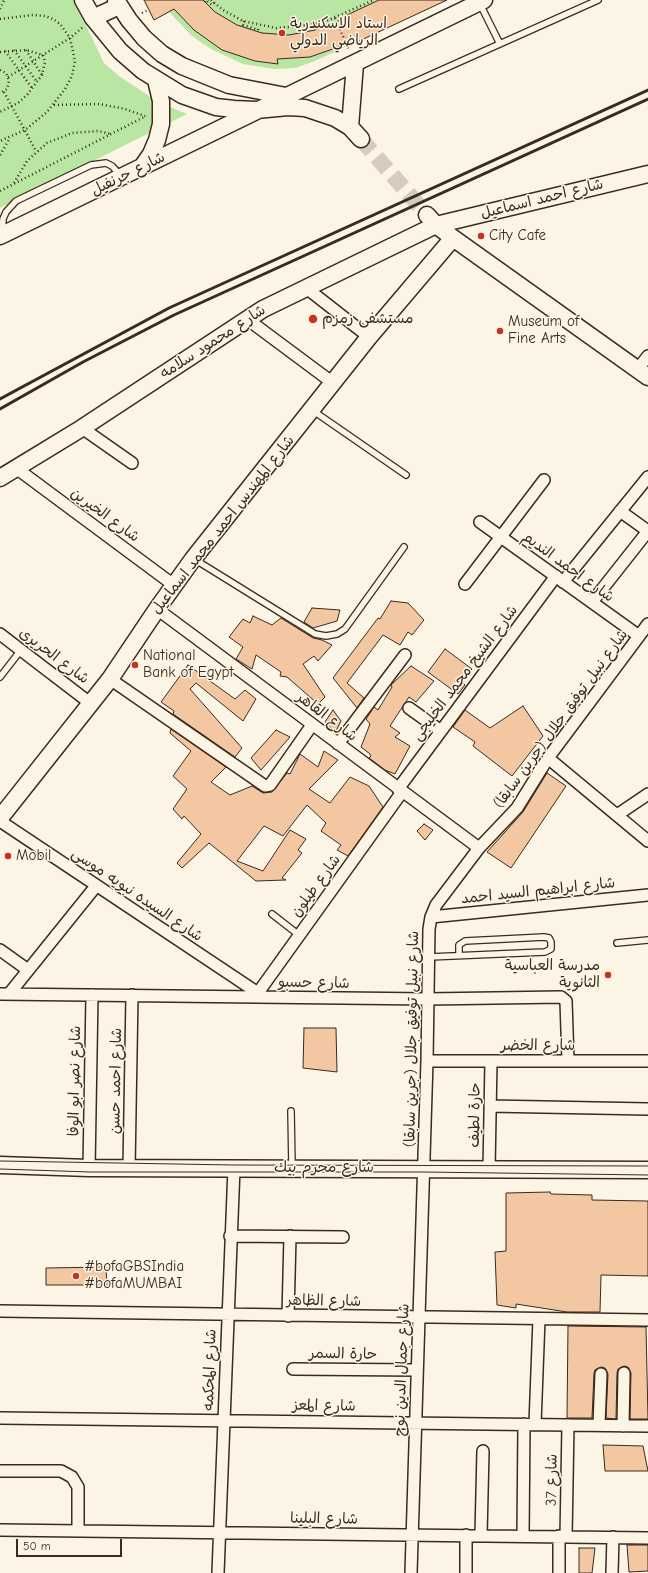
<!DOCTYPE html>
<html>
<head>
<meta charset="utf-8">
<style>
  body { margin:0 }
  #map { position:relative; width:648px; height:1573px; overflow:hidden; background:#fcf5e5; font-family:"Comic Neue",sans-serif }
  canvas { display:block }
  .scale { position:absolute; left:16px; top:1539px; width:106px; height:18px; box-sizing:border-box; border:2px solid #3b2a1e; border-top:0; padding-left:5px; font-size:12px; line-height:14px; white-space:nowrap; color:#3b2a1e; -webkit-text-stroke:3px #fcf5e5; paint-order:stroke }
</style>
</head>
<body>
<div id="map">
<canvas width="648" height="1573"></canvas>
<div class="scale">50 m</div>
</div>
<script>
const ctx = document.querySelector('canvas').getContext('2d');
ctx.lineJoin = 'round';
function fill(path, color) {
  ctx.fillStyle = color;
  ctx.fill(path, 'evenodd');
}
function shape(rows) {
  const path = new Path2D();
  for (const r of rows) {
    path.moveTo(r[0], r[1]);
    for (let i = 2; i < r.length; i += 2) path.lineTo(r[i], r[i + 1]);
  }
  return path;
}
function stroke(path, color, width, dash) {
  ctx.strokeStyle = color;
  ctx.lineWidth = width;
  ctx.lineCap = dash ? 'butt' : 'round';
  ctx.setLineDash(dash || []);
  ctx.stroke(path);
}
function label(font, color, halo, rows, align = 'center') {
  ctx.font = font + ' "Comic Neue","Playpen Sans Arabic",sans-serif';
  ctx.lineWidth = 3;
  ctx.setLineDash([]);
  ctx.textBaseline = 'middle';
  ctx.strokeStyle = halo;
  ctx.fillStyle = color;
  for (const [text, x, y, turn = 0] of rows) {
    ctx.save();
    ctx.translate(x, y);
    ctx.rotate((+turn || 0) * Math.PI / 180);
    ctx.textAlign = isNaN(turn) ? turn : align;
    if (halo) ctx.strokeText(text, 0, 0);
    ctx.fillText(text, 0, 0);
    ctx.restore();
  }
}
fill(shape([
  [0,0,74,0,104,63,119,76,158,102,187,114,0,208],
  [144,0,447,0,315,61,295,68,274,69,243,64,211,49,192,36,169,12,154,20]
]), '#b9e6a3');
const building = shape([
  [144,0,203,0,215,12,237,25,262,33,289,35,315,30,346,18,345,16,379,0,447,0,357,42,356,39,330,50,310,57,277,59,278,64,255,61,222,50,194,30,174,9,154,20,144,0],
  [391,601,408,603,424,620,412,635,408,632,400,645,383,635,347,683,364,698,357,708,333,678,378,618,380,619,391,601],
  [312,608,340,610,337,621,313,628,304,622,312,608],
  [253,616,272,625,281,618,313,638,322,640,332,645,318,661,314,656,303,664,325,697,318,704,287,677,280,676,281,672,256,655,252,669,236,659,243,647,229,637,243,619,250,623,253,616],
  [445,649,472,669,462,682,465,685,458,694,428,672,445,649],
  [188,665,235,699,245,690,256,699,243,721,196,683,190,689,242,748,235,757,173,714,174,711,161,702,188,665],
  [411,666,434,681,416,702,409,697,390,726,400,733,395,737,410,746,395,774,385,770,369,758,371,756,370,754,361,747,370,724,366,719,374,707,378,710,392,687,391,685,411,666],
  [523,706,543,736,512,776,473,746,475,742,453,727,465,710,490,728,523,706],
  [333,710,341,721,335,733,325,722,333,710],
  [171,729,226,767,211,782,230,795,252,786,263,793,272,792,287,773,290,774,300,754,318,767,324,751,338,760,309,789,330,803,350,777,369,786,383,807,348,856,337,850,341,845,321,831,326,823,307,805,283,836,264,826,237,861,263,871,290,830,306,839,298,850,302,853,282,878,286,880,256,881,209,843,182,868,177,863,201,834,184,816,182,819,173,809,187,789,173,776,191,751,170,733,171,729],
  [276,730,290,737,261,770,251,758,276,730],
  [547,773,566,786,511,868,487,852,523,812,547,773],
  [424,824,433,830,425,840,417,831,424,824],
  [304,1028,336,1028,337,1072,303,1068,304,1028],
  [550,1192,551,1194,592,1195,592,1200,648,1201,648,1276,601,1275,600,1312,567,1312,516,1304,516,1308,497,1305,495,1252,506,1251,506,1193,550,1192],
  [106,1267,107,1285,46,1285,46,1268,106,1267],
  [568,1326,646,1327,648,1419,630,1419,631,1373,628,1367,624,1366,618,1369,617,1373,616,1419,606,1418,608,1374,605,1368,601,1367,595,1370,594,1373,592,1418,567,1418,568,1326],
  [603,1445,643,1446,648,1471,605,1471,603,1445],
  [627,1545,648,1545,648,1571,629,1572,627,1545],
  [579,1548,595,1548,592,1573,579,1573,579,1548]
]);
fill(building, '#f3c7a2');
stroke(building, '#3b2a1e', 1);
stroke(shape([
  [361,139,427,215]
]), '#d5ccbd', 16, [16, 8]);
const lane = shape([
  [480,4,500,44],
  [399,89,598,0],
  [2,232,3,219,6,212,16,201,91,165,106,163,112,166,120,175],
  [312,410,406,475],
  [194,559,315,634,326,636,337,634,345,629,404,547],
  [0,677,21,650],
  [272,914,299,935],
  [617,943,648,940],
  [429,957,545,952,551,949,551,942,549,938,544,937,465,941,459,945,459,955],
  [291,1111,292,1167]
]);
const street = shape([
  [305,287,369,337],
  [247,319,333,383],
  [637,370,648,356],
  [82,428,132,463],
  [16,468,175,586],
  [620,511,648,531],
  [480,522,639,636],
  [563,582,648,477],
  [465,584,544,480],
  [592,602,648,531],
  [157,609,479,848],
  [0,634,90,703],
  [110,679,265,786,270,785,312,725],
  [409,708,441,731],
  [338,744,405,655],
  [548,758,648,841],
  [398,789,556,576],
  [617,815,648,794],
  [0,821,258,993],
  [431,917,648,895],
  [0,950,28,970],
  [0,994,428,999,561,997,566,1001,568,1061],
  [9,994,96,886],
  [255,997,402,792],
  [427,1061,648,1061],
  [490,1106,648,1109],
  [89,1168,92,995],
  [129,1168,132,995],
  [489,1169,491,1061],
  [230,1236,343,1237],
  [0,1311,648,1320],
  [288,1316,290,1236],
  [293,1369,417,1370],
  [0,1418,648,1426],
  [535,1424,539,1319],
  [599,1425,601,1374],
  [623,1426,624,1373],
  [0,1471,61,1471,72,1477,78,1487,78,1531],
  [0,1530,648,1538],
  [481,1535,483,1451],
  [523,1536,524,1424],
  [559,1536,559,1573],
  [566,1537,568,1425],
  [218,1573,234,1168],
  [411,1573,427,1061,429,929,431,917,436,905,479,848,517,808,548,758,648,624],
  [466,1573,466,1535],
  [612,1573,613,1537]
]);
const secondary = shape([
  [83,0,93,18,120,51,143,71,182,95,216,107,234,109,256,110,288,107,305,108,335,118,350,127,361,139],
  [116,0,129,20,144,38,162,54,182,66,229,85,286,96],
  [93,18,119,6],
  [350,127,355,64],
  [142,167,151,154,157,140,161,124,161,101,156,80],
  [427,215,436,225,453,238,648,377],
  [0,236,484,0],
  [0,478,82,428,263,309,436,225,648,174],
  [0,818,110,679,157,609,193,559,369,337,453,238],
  [0,1165,89,1168,648,1170]
]);
stroke(lane, '#3b2a1e', 8);
stroke(street, '#3b2a1e', 14);
stroke(secondary, '#3b2a1e', 19);
stroke(shape([
  [211,0,223,10,243,21,276,28,300,26,324,22,374,0],
  [205,2,206,0,212,5,214,3],
  [0,9,4,0],
  [142,13,148,10],
  [335,18,349,50],
  [0,19,32,15,45,16,53,19,60,24,70,38,75,61,72,76,65,89,47,112,25,130,0,141],
  [244,21,243,25,258,30,259,26],
  [14,50,37,82],
  [26,50,42,75],
  [5,51,32,88],
  [0,52,26,50,43,55,45,62,42,75,27,95,18,103,0,112],
  [0,70,6,73,9,81,7,89,0,93],
  [8,77,70,38,83,27],
  [4,92,36,151],
  [54,105,99,104,125,109,145,116],
  [0,155,10,138],
  [14,183,27,161,47,143,72,133,98,131,111,134],
  [0,191,146,116]
]), '#3b2a1e', 2.5, [1, 3]);
stroke(lane, '#fcf5e5', 5.5);
stroke(street, '#fcf5e5', 11);
stroke(secondary, '#fcf5e5', 16);
stroke(shape([
  [0,1161,234,1165,648,1166],
  [0,1169,90,1172,423,1172,648,1175]
]), '#3b2a1e', 1);
stroke(shape([
  [0,399,169,308,648,90],
  [0,409,83,362,174,315,648,99]
]), '#3b2a1e', 3);
for (const [x, y, r, color] of [
  [282,33,4,"#c8321e"],
  [481,236,4,"#c8321e"],
  [313,319,5,"#c8321e"],
  [500,331,4,"#c8321e"],
  [135,665,4,"#c8321e"],
  [8,856,4,"#c8321e"],
  [608,975,4,"#c8321e"],
  [76,1276,4,"#c8321e"]
]) {
  const dot = new Path2D();
  dot.arc(x, y, r, 0, 2 * Math.PI);
  ctx.fillStyle = color;
  ctx.fill(dot);
  stroke(dot, '#fcf5e5', 1.5);
}
label('15px', '#3b2a1e', '#fcf5e5', [
  ["استاد الاسكندرية",290,24],
  ["الرياضي الدولي",290,41],
  ["City Cafe",489,236],
  ["مستشفى زمزم",322,319],
  ["Museum of",508,322],
  ["Fine Arts",508,339],
  ["National",143,656],
  ["Bank of Egypt",143,673],
  ["Mobil",16,856],
  ["مدرسة العباسية",600,966,"right"],
  ["الثانوية",600,983,"right"],
  ["#bofaGBSIndia",84,1267],
  ["#bofaMUMBAI",84,1284]
], 'left');
label('15px', '#3b2a1e', '#fcf5e5', [
  ["شارع جرنفيل",128,174,-26],
  ["شارع احمد اسماعيل",542,199,-14],
  ["شارع محمود سلامه",213,342,-33],
  ["شارع الخيرين",105,515,36],
  ["شارع المهندس احمد محمد اسماعيل",223,525,-52],
  ["شارع احمد النديم",568,567,36],
  ["شارع الحريرى",54,656,37],
  ["شارع الشيخ محمد الخليجى",465,673,-53],
  ["شارع القاهر",327,717,37],
  ["شارع نبيل توفيق جلال (جرين سابقا)",561,719,-54],
  ["شارع طيلون",316,886,-54],
  ["شارع ابراهيم السيد احمد",538,891,-6],
  ["شارع السيده نبويه موسى",137,895,34],
  ["شارع حسبو",314,983,1],
  ["شارع نبيل توفيق جلال (جرين سابقا)",412,1039,-89],
  ["شارع الخضر",538,1046],
  ["شارع نصر ابو الوفا",75,1081,-89],
  ["شارع احمد حسن",116,1081,-89],
  ["حارة لطيف",475,1115,-89],
  ["شارع محرم بيك",324,1168],
  ["شارع الظاهر",324,1301,1],
  ["حارة السمر",343,1354,1],
  ["شارع المحكمه",210,1370,-88],
  ["شارع جمال الدين نوح",402,1370,-88],
  ["شارع المعز",324,1406,1],
  ["شارع 37",552,1480,-89],
  ["شارع البلينا",324,1519,1]
]);
</script>
</body>
</html>
